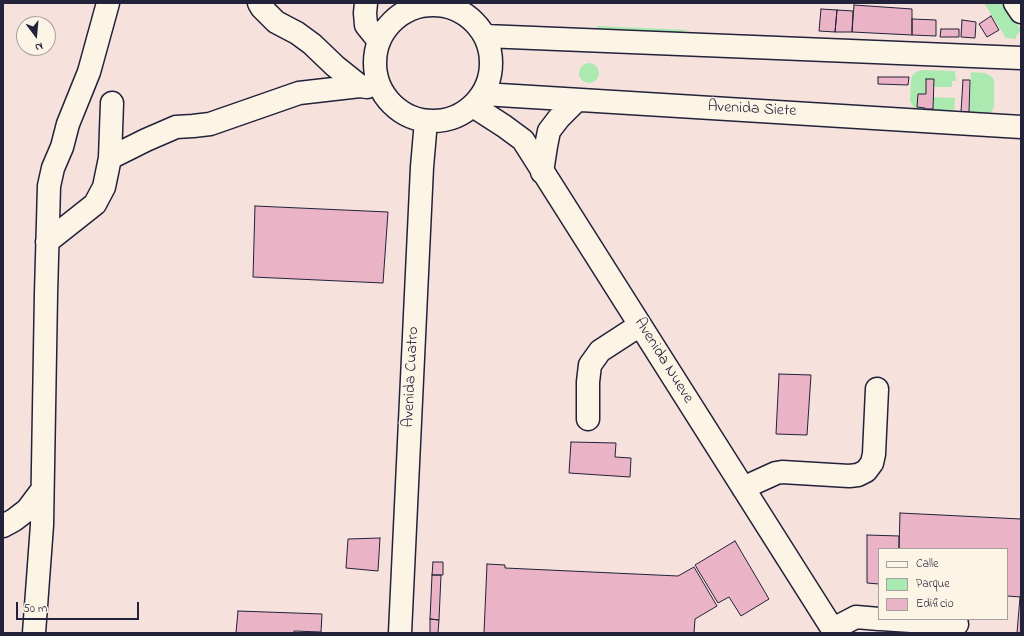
<!DOCTYPE html>
<html>
<head>
<meta charset="utf-8">
<style>
  body { margin:0 }
  #map { position:relative; width:1024px; height:636px; overflow:hidden; background:#fcf5e5; font-family:"Indie Flower",sans-serif }
  canvas { display:block }
  .frame { position:absolute; inset:0; border:4px solid #22223b; pointer-events:none }
  .legend { position:absolute; left:878px; top:548px; width:130px; height:72px; box-sizing:border-box; background:#fcf5e5; border:1px solid #a5a1a1; margin:0; padding:5px 7px; list-style:none; font-size:12px; color:#22223b }
  .legend li { display:flex; align-items:center; gap:8px; height:20px }
  .legend b { width:20px; border:1px solid #a5a1a1 }
  .north { position:absolute; left:16px; top:16px; width:40px; height:40px; box-sizing:border-box; background:#fcf5e5; border:1px solid #a5a1a1; border-radius:50%; rotate:164deg; font-size:11px; font-weight:700; line-height:16px; text-align:center; color:#22223b }
  .north::after { content:''; display:block; margin:auto; width:14px; height:18px; background:#22223b; clip-path:polygon(50% 0,100% 100%,50% 72%,0 100%) }
  .scale { position:absolute; left:16px; top:602px; width:123px; height:18px; box-sizing:border-box; border:2px solid #22223b; border-top:0; padding-left:5px; font-size:12px; line-height:14px; white-space:nowrap; color:#22223b; -webkit-text-stroke:3px #fcf5e5; paint-order:stroke }
</style>
</head>
<body>
<div id="map">
<canvas width="1024" height="636"></canvas>
<div class="frame"></div>
<ul class="legend">
<li><b style="height:5px;background:#fcf5e5"></b>Calle</li>
<li><b style="height:11px;background:#aae9b0"></b>Parque</li>
<li><b style="height:11px;background:#ebb3c6"></b>Edificio</li>
</ul>
<div class="north">N</div>
<div class="scale">50 m</div>
</div>
<script>
const ctx = document.querySelector('canvas').getContext('2d');
ctx.lineJoin = 'round';
function fill(path, color) {
  ctx.fillStyle = color;
  ctx.fill(path, 'evenodd');
}
function shape(rows) {
  const path = new Path2D();
  for (const r of rows) {
    if (r.length === 3) {
      path.moveTo(r[0] + r[2], r[1]);
      path.arc(r[0], r[1], r[2], 0, 2 * Math.PI);
      continue;
    }
    path.moveTo(r[0], r[1]);
    for (let i = 2; i < r.length; i += 2) path.lineTo(r[i], r[i + 1]);
  }
  return path;
}
function stroke(path, color, width, dash) {
  ctx.strokeStyle = color;
  ctx.lineWidth = width;
  ctx.lineCap = dash ? 'butt' : 'round';
  ctx.setLineDash(dash || []);
  ctx.stroke(path);
}
function label(font, color, halo, rows, align = 'center') {
  ctx.font = font + ' "Indie Flower",sans-serif';
  ctx.lineWidth = 3;
  ctx.setLineDash([]);
  ctx.textBaseline = 'middle';
  ctx.strokeStyle = halo;
  ctx.fillStyle = color;
  for (const [text, x, y, turn = 0] of rows) {
    ctx.save();
    ctx.translate(x, y);
    ctx.rotate((+turn || 0) * Math.PI / 180);
    ctx.textAlign = isNaN(turn) ? turn : align;
    if (halo) ctx.strokeText(text, 0, 0);
    ctx.fillText(text, 0, 0);
    ctx.restore();
  }
}
fill(shape([
  [3,3,1021,3,1021,633,3,633],
  [24,24,48,24,48,48,24,48],
  [879,549,1007,549,1007,619,879,619]
]), '#f7e1dc');
fill(shape([
  [984,3,1003,3,1021,30,1016,36,1016,39,1006,38],
  [597,26,690,30,663,35,596,34],
  [589,73,10],
  [922,70,955,71,956,81,952,81,952,87,933,87,934,79,927,79,926,94,917,107,925,108,925,109,933,97,955,98,954,114,918,112,915,109,910,101,911,80,912,76,916,72],
  [971,72,985,73,992,77,994,80,994,107,991,112,988,114,969,114]
]), '#aae9b0');
const building = shape([
  [854,5,912,9,912,35,852,32,854,5],
  [821,9,837,10,835,32,819,31,821,9],
  [837,10,853,11,852,32,835,32,837,10],
  [991,16,999,30,987,37,979,24,991,16],
  [912,19,936,20,936,36,912,35,912,19],
  [962,20,976,22,975,38,961,37,962,20],
  [941,29,959,29,959,37,940,37,941,29],
  [878,77,909,77,908,85,878,84,878,77],
  [926,79,934,79,933,109,925,109,925,108,917,107,918,94,926,94,926,79],
  [963,80,970,80,969,112,961,112,963,80],
  [255,206,388,212,383,283,253,277,255,206],
  [779,374,811,375,807,435,776,434,779,374],
  [571,442,616,443,615,457,631,458,630,477,569,473,571,442],
  [900,513,1021,519,1021,597,1007,596,1007,549,899,549,900,513],
  [867,535,899,536,899,549,879,549,879,584,867,583,867,535],
  [380,538,378,571,346,568,348,539,380,538],
  [735,541,769,599,741,616,729,597,718,603,695,565,735,541],
  [433,562,443,562,443,575,432,575,433,562],
  [487,564,505,565,505,568,678,576,694,567,717,606,695,619,694,633,484,633,487,564],
  [432,575,441,575,439,620,430,619,432,575],
  [1020,597,1021,597,1021,633,1017,633,1020,597],
  [238,611,322,614,321,632,294,631,294,633,236,633,238,611],
  [430,619,439,620,438,633,430,633,430,619]
]);
fill(building, '#ebb3c6');
stroke(building, '#22223b', 1);
const minor = shape([
  [259,3,262,8,276,22,297,33,312,44,335,66,360,86,367,87],
  [366,3,365,13,366,25,379,41],
  [1015,3,1021,12],
  [433,63,58],
  [485,36,1021,58],
  [483,94,1021,127],
  [473,106,504,126,523,140,835,633],
  [110,158,146,140,176,127,193,126,210,124,299,93,360,86],
  [542,172,546,146,549,131,559,118,577,100],
  [47,242,95,204,104,187,110,158,112,103],
  [588,419,588,382,590,365,600,351,640,325],
  [743,488,776,473,782,472,849,476,858,475,866,471,872,463,874,454,877,389],
  [3,526,14,520,27,510,42,490],
  [881,619,957,624],
  [833,629,856,617,879,619],
  [34,633,42,525,46,294,49,186,53,168,62,147,68,124,89,72,108,3],
  [400,633,422,167,426,121]
]);
stroke(minor, '#22223b', 25);
stroke(minor, '#fcf5e5', 22);
label('16px', '#22223b', '#fcf5e5', [
  ["Avenida Siete",752,110,3],
  ["Avenida Nueve",663,361,58],
  ["Avenida Cuatro",412,377,-87]
]);
</script>
</body>
</html>
